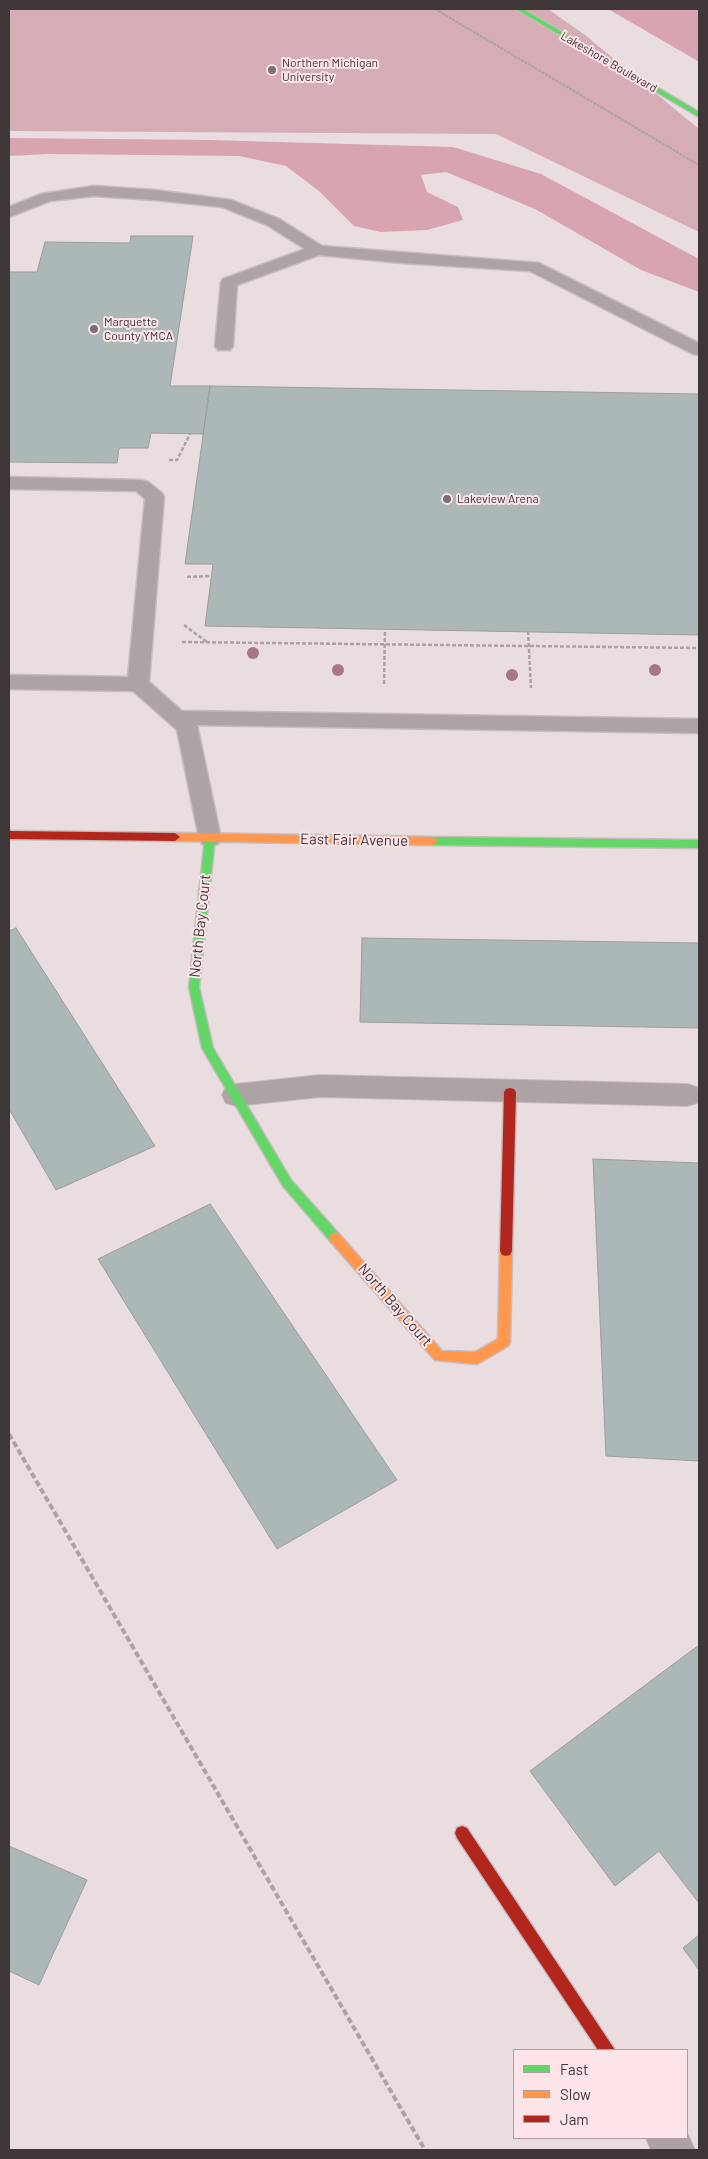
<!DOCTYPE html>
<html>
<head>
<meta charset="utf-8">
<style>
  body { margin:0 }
  #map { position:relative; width:708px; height:2159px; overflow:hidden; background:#eadde0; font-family:Barlow,sans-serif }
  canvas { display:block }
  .frame { position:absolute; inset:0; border:10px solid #3f3638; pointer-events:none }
  .legend { position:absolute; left:513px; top:2049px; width:175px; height:90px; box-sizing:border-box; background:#fde4e9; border:1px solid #b19ea2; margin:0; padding:6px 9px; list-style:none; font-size:15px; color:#3f3638 }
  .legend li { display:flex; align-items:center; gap:10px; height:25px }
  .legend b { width:25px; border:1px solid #b19ea2 }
</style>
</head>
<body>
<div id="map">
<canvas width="708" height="2159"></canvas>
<div class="frame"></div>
<ul class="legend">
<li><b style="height:6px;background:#63d668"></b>Fast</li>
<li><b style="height:6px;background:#ff974d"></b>Slow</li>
<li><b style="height:6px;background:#b3261e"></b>Jam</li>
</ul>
</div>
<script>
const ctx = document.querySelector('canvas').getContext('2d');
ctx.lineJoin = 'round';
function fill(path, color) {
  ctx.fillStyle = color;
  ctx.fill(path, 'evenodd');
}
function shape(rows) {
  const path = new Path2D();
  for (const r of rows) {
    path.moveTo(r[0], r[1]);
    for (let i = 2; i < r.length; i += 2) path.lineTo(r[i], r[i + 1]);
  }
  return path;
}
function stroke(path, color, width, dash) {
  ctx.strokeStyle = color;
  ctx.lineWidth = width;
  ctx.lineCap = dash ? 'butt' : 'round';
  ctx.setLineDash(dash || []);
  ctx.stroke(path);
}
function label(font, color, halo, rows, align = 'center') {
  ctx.font = font + ' Barlow,sans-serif';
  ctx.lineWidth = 4;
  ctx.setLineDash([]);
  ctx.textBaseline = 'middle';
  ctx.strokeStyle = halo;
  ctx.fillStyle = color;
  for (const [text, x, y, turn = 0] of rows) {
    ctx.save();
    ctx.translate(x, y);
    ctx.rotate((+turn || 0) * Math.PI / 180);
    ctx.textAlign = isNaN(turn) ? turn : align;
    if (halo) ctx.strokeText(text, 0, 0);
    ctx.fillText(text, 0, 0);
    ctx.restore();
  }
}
fill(shape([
  [9,9,548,9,585,35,699,129,699,232,496,134,9,131]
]), '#d6acb5');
fill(shape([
  [608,9,699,9,699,62,696,60],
  [9,138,209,140,453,147,541,174,699,259,699,292,641,270,535,209,446,172,421,175,427,192,458,207,463,220,427,230,381,232,354,226,319,191,286,166,239,156,48,154,9,156]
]), '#d8a4b0');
const building = shape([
  [131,236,193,236,170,386,210,386,203,434,151,433,148,448,119,448,117,463,9,462,9,272,37,272,45,242,130,243,131,236],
  [210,386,699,394,699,635,205,626,213,564,185,564,210,386],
  [16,928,155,1146,56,1190,9,1109,9,931,16,928],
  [362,938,699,943,699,1028,360,1022,362,938],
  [593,1159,699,1163,699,1461,606,1456,593,1159],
  [210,1204,397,1480,277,1549,98,1259,210,1204],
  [699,1645,699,1903,659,1851,615,1886,530,1771,699,1645],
  [9,1846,87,1880,39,1985,9,1971,9,1846],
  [699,1935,699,1970,683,1948,699,1935]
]);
fill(building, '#acb7b8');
stroke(building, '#9d9c9d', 1);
const lane = shape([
  [94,186,155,190,231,200,279,219,322,246,539,263,699,343,699,355,693,354,530,271,402,263,319,255,237,285,233,346,230,350,218,350,215,346,221,282,223,279,305,249,267,225,222,207,155,200,94,196,50,201,9,217,9,207,41,194,94,186],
  [9,477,141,480,148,482,162,493,164,497,149,682,182,711,699,719,699,733,197,725,221,838,218,844,210,846,202,844,199,838,177,730,133,691,9,689,9,675,128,677,145,499,136,491,9,489,9,477]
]);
const street = shape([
  [320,1075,687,1084,697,1087,699,1098,697,1103,687,1106,320,1097,236,1106,226,1103,222,1095,226,1087,236,1084,320,1075],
  [687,2133,695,2150,651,2150,646,2138,687,2138,687,2133]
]);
const fast = shape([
  [516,9,523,9,699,112,699,117,516,9],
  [210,834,215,838,199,987,213,1048,291,1180,339,1234,341,1238,339,1242,335,1243,331,1242,283,1186,202,1048,189,987,205,838,210,834],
  [433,837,699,840,699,848,433,845,428,841,433,837]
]);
const slow = shape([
  [175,833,433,837,438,841,433,845,175,841,170,837,175,833],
  [335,1233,339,1234,442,1351,475,1352,498,1339,500,1251,502,1247,506,1246,510,1247,512,1251,510,1342,508,1346,477,1364,435,1360,331,1242,329,1238,331,1234,335,1233]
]);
const jam = shape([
  [9,831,175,833,180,837,175,841,9,839,9,831],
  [510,1088,514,1089,516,1092,512,1251,510,1255,506,1256,502,1255,500,1251,504,1092,506,1089,510,1088],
  [462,1826,467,1828,615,2050,598,2050,457,1838,455,1833,457,1828,462,1826]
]);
stroke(lane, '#c7bcbf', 3);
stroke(street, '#c7bcbf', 2);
stroke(fast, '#c7bcbf', 3);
stroke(slow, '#c7bcbf', 3);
stroke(jam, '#c7bcbf', 3);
stroke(shape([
  [435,9,699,165]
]), '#aba2a4', 2, [3, 1]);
stroke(shape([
  [169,460,177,460,190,434],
  [187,577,212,576],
  [184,625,207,642],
  [528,631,531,688],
  [182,642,699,648],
  [384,684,385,629]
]), '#aba2a4', 2.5, [4, 2]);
stroke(shape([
  [9,1434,425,2150]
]), '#aba2a4', 4, [6, 3]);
fill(lane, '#ada2a4');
fill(street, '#ada2a4');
fill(fast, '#63d668');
fill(slow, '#ff974d');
fill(jam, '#b3261e');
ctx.fillStyle = '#a97686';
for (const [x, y] of [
  [253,653],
  [338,670],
  [655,670],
  [512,675]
]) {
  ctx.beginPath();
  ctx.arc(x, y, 6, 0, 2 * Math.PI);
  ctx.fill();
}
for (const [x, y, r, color] of [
  [272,70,5,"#7b7073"],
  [94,329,5,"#7b7073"],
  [447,499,5,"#7b7073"]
]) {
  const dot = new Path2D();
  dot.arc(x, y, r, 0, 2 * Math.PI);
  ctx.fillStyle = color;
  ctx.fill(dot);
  stroke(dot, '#fde4e9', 2);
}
label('12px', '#3f3638', '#fde4e9', [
  ["Lakeshore Boulevard",609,62,30]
]);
label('12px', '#3f3638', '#fde4e9', [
  ["Northern Michigan",282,63],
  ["University",282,77],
  ["Marquette",104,322],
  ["County YMCA",104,336],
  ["Lakeview Arena",457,499]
], 'left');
label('15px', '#3f3638', '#fde4e9', [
  ["East Fair Avenue",354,840,1],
  ["North Bay Court",200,926,-84],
  ["North Bay Court",395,1305,49]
]);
</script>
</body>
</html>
